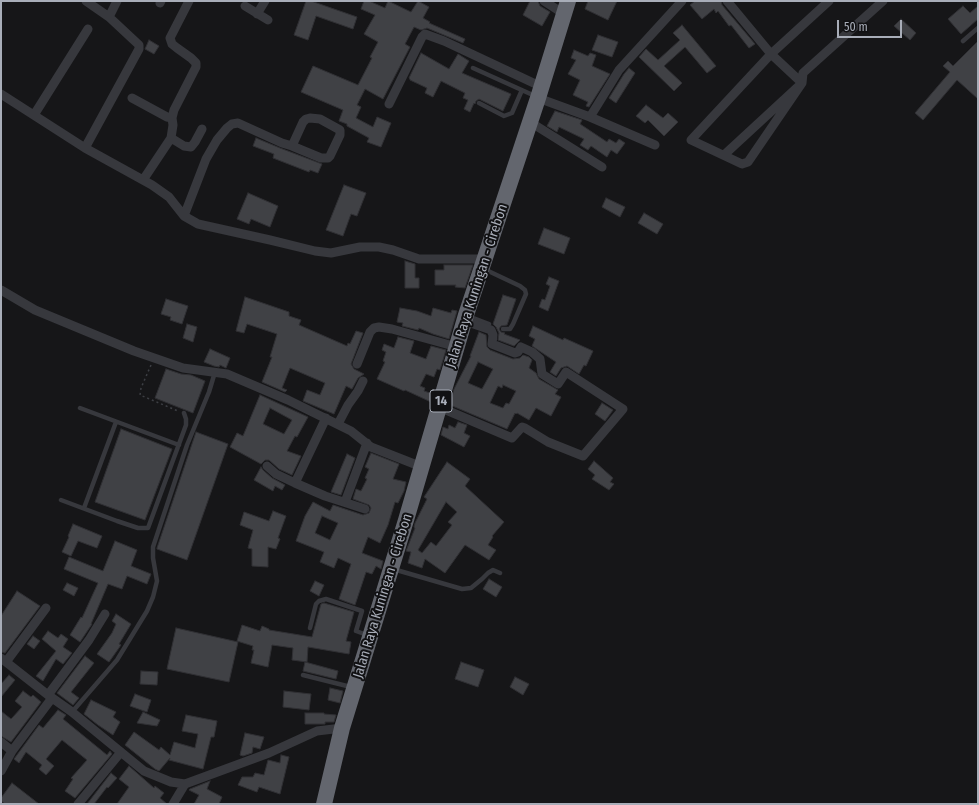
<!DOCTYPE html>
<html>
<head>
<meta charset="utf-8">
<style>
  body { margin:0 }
  #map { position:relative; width:979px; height:805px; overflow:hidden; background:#161618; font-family:"Fira Sans Condensed",sans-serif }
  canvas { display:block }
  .frame { position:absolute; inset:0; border:2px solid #a8adb8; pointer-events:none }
  .scale { position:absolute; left:837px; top:20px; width:65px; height:18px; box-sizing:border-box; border:2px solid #a8adb8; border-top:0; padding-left:5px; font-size:12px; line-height:14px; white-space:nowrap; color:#a8adb8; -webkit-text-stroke:3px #111113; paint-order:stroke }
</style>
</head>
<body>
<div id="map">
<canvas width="979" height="805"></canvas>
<div class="frame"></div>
<div class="scale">50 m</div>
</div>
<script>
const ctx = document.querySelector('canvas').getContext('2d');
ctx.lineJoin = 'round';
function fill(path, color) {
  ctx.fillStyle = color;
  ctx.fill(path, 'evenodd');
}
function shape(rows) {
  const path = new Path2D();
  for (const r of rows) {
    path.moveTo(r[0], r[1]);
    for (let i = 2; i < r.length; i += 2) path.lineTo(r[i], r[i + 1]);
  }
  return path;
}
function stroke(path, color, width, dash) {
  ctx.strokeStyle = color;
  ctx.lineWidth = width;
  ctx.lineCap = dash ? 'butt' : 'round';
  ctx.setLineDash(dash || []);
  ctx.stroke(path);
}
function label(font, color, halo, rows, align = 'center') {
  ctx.font = font + ' "Fira Sans Condensed",sans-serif';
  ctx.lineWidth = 4;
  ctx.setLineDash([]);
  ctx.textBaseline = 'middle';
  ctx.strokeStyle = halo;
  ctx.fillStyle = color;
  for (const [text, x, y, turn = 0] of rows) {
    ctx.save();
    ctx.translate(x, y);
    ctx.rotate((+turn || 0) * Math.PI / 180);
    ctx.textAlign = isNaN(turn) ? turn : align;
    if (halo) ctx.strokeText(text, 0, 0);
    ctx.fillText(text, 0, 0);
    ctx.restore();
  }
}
const building = shape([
  [306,1,311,1,357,17,353,29,316,16,308,40,294,35,306,1],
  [364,1,369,1,385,8,388,1,411,12,418,1,429,7,423,18,430,22,429,23,465,39,463,43,427,28,421,30,414,27,405,44,410,47,383,99,365,89,357,105,361,107,356,118,373,127,377,117,391,123,381,147,367,142,369,138,347,126,347,124,339,121,343,110,301,92,313,66,358,85,372,58,370,57,378,42,364,34,375,15,361,9,364,1],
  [530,1,538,1,540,6,550,12,542,26,523,15,530,1],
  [588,1,617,1,608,20,585,9,588,1],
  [695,1,721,1,722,5,755,44,749,48,731,25,729,26,718,11,716,13,714,9,702,19,690,5,695,1],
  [963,6,970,13,978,6,978,19,961,34,948,19,963,6],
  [901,19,916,33,910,40,894,26,901,19],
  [682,25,716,66,707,73,685,47,664,66,682,83,674,91,639,57,646,49,658,60,680,40,673,33,682,25],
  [598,35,618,42,612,57,592,50,598,35],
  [149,40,159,46,154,54,145,49,149,40],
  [978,41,978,99,957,80,923,120,915,113,950,72,943,66,948,61,953,66,978,41],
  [574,50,588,56,590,53,596,55,592,66,610,74,589,107,586,106,588,102,573,95,580,80,568,74,576,60,571,58,574,50],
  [421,53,449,69,458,54,469,61,462,73,511,94,503,111,479,99,476,101,475,104,474,103,470,112,464,109,468,100,463,98,465,93,441,81,433,97,425,93,427,88,410,80,410,79,409,78,421,53],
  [629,68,635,73,616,103,609,98,624,74,629,68],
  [646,105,663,118,668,113,678,122,664,136,648,120,645,123,636,116,646,105],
  [555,111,582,120,580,124,607,142,609,139,616,143,619,139,625,143,617,154,611,150,607,157,591,146,588,150,580,145,584,139,559,127,557,132,547,126,555,111],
  [256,138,280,148,322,164,318,173,310,170,309,172,273,158,274,154,253,146,256,138],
  [344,185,366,193,357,216,351,214,343,236,326,230,344,185],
  [248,193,278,206,270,227,251,219,249,224,237,219,248,193],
  [606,198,625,207,620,217,602,207,606,198],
  [644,213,663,224,657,234,638,223,644,213],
  [544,228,570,238,564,254,538,244,544,228],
  [405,261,415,264,415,278,419,278,419,288,405,288,405,261],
  [444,265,473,265,465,288,455,287,456,285,435,285,435,270,444,270,444,265],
  [549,277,559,281,548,311,539,307,542,299,545,300,550,286,546,284,549,277],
  [503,295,516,299,507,325,501,326,499,329,501,332,505,333,504,334,520,340,514,346,498,340,499,333,496,327,493,324,503,295],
  [245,297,289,312,289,316,301,320,299,325,347,346,348,343,350,344,356,331,363,333,351,364,354,369,364,374,358,378,352,389,346,386,334,414,303,401,307,390,320,395,325,383,290,368,282,388,287,390,285,392,262,382,272,357,270,357,277,334,247,324,244,333,236,331,245,297],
  [166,299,188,306,182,324,170,320,171,317,161,314,166,299],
  [400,308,417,311,431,316,433,308,451,313,452,310,457,311,449,339,433,334,419,328,418,330,402,326,403,323,397,322,400,308],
  [187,324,197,327,193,342,183,338,187,324],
  [533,326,563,340,564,338,573,342,593,351,586,366,584,365,579,374,567,366,561,368,556,376,550,372,556,362,532,346,535,339,529,336,533,326],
  [479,332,486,335,487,347,490,350,513,359,520,358,523,355,529,357,532,360,529,368,536,373,539,379,558,390,555,394,561,397,551,416,536,408,529,420,517,413,516,414,515,413,507,429,450,405,454,389,471,356,470,356,479,332],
  [478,362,493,369,482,389,468,383,478,362],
  [503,385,516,391,509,404,506,403,503,408,490,403,498,386,502,388,503,385],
  [398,337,414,341,410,353,426,359,431,346,446,350,440,370,437,369,434,377,426,374,420,386,425,388,424,391,433,394,431,402,405,390,404,391,377,379,385,362,383,361,386,352,382,350,384,344,394,348,398,337],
  [210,349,230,358,226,368,220,365,219,367,214,366,204,362,210,349],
  [166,369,181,374,191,375,205,381,193,413,155,398,166,369],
  [260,395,308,417,297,437,295,436,287,451,301,456,292,475,279,469,269,460,265,460,261,464,230,447,237,433,243,436,260,395],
  [270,408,292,420,284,434,263,424,270,408],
  [602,403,613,410,605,421,595,414,602,403],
  [458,422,467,425,464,433,470,436,464,447,441,435,443,427,448,429,449,425,455,428,458,422],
  [121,429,172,449,145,520,95,502,121,429],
  [196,432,228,444,187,560,157,549,157,548,196,432],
  [371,453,399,464,393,479,406,482,404,491,398,503,395,502,388,525,380,543,368,537,362,553,383,561,381,569,376,566,372,574,366,572,355,605,339,599,351,564,338,558,334,568,320,562,324,552,296,541,305,516,313,502,330,511,333,505,363,515,369,513,371,508,369,505,353,499,356,489,361,491,367,479,365,478,369,469,365,467,371,453],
  [322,516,338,523,330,540,315,533,322,516],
  [347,454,355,458,341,495,331,492,347,454],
  [594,461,613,478,610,482,614,484,609,490,592,479,595,475,588,469,594,461],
  [447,462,470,479,465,486,504,522,492,536,493,537,488,545,496,550,489,560,465,545,445,573,425,559,422,568,408,563,411,552,406,551,415,528,414,527,415,523,427,499,424,497,447,462],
  [446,502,457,512,448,522,452,525,436,546,431,542,422,553,418,550,446,502],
  [261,467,263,470,272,478,285,485,282,490,275,486,273,491,254,480,261,467],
  [273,511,286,516,278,538,280,539,276,549,268,547,268,567,252,566,252,549,248,548,253,530,240,525,244,512,269,521,273,511],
  [73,524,102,536,97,548,78,541,71,556,62,552,69,537,68,536,73,524],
  [115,541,137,550,131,566,151,574,147,584,127,576,122,589,108,584,91,624,92,624,80,642,70,635,81,617,82,618,98,583,64,569,69,557,103,571,115,541],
  [489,579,502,587,496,597,483,589,489,579],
  [315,581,324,585,319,596,310,591,315,581],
  [67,583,78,588,74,596,63,590,67,583],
  [17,591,40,606,5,653,1,652,1,616,17,591],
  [324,603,354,612,346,641,351,642,349,654,308,647,307,662,292,660,293,648,272,645,268,667,251,663,254,650,252,650,253,646,237,641,242,625,260,631,262,626,269,629,269,630,312,637,321,604,324,603],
  [116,614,131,624,119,644,121,645,109,662,97,654,112,633,116,624,112,621,116,614],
  [176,628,238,642,229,682,167,669,176,628],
  [48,631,58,638,61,634,68,639,63,647,72,653,63,664,56,659,43,681,36,676,56,651,42,639,48,631],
  [33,636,40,641,34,649,27,644,33,636],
  [85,656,94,663,71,692,79,698,73,705,57,693,85,656],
  [305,662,338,671,336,679,303,671,305,662],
  [461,662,484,670,478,687,455,679,461,662],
  [141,671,158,672,157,685,140,684,141,671],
  [9,675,15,680,1,697,1,684,9,675],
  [515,677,529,684,523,695,510,687,515,677],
  [330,688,343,691,340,703,328,700,330,688],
  [23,691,31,697,33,695,41,702,11,742,1,736,1,711,11,719,12,718,22,707,15,701,23,691],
  [284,691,311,694,309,710,283,707,284,691],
  [135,694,151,700,147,712,130,706,135,694],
  [91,700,116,712,113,717,120,722,113,735,98,725,84,714,91,700],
  [58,710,66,715,63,719,107,755,110,751,112,754,75,798,65,791,73,779,71,778,87,760,62,740,46,759,54,766,46,775,39,769,42,765,26,752,19,763,14,759,39,725,43,728,58,710],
  [143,712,160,720,157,726,137,723,143,712],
  [305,713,324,713,324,714,336,715,334,722,325,722,325,724,305,724,305,713],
  [186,715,217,721,214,737,211,737,203,769,169,760,170,758,159,771,155,769,125,745,134,732,159,750,161,747,170,755,174,742,195,748,198,734,182,731,186,715],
  [245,733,264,737,260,749,253,747,252,753,243,756,240,755,245,733],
  [281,755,289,757,280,794,259,787,257,792,238,785,242,777,253,777,255,773,264,775,268,760,280,763,281,755],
  [129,766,154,788,155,786,164,793,160,798,167,804,117,804,129,787,119,779,129,766],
  [111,773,117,778,108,788,107,787,94,804,87,804,111,773],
  [210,781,207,789,222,797,219,804,194,804,199,795,189,790,190,789,210,781],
  [12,783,39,804,5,804,1,801,1,798,12,783]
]);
fill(building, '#404145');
stroke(building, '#303034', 1);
stroke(shape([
  [151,365,141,388,140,395,178,411]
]), '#3d3f44', 1.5, [2, 3]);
stroke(shape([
  [963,41,978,28],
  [473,68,535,96],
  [479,103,504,116,512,113,522,90],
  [484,269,520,286,525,290,526,294,513,324,510,329,503,329],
  [468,316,489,324],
  [80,408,179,445],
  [61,500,117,521,138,528,148,528,186,425,186,419,184,413],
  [84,508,116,422],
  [393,569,462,589,471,588,482,579,488,573,493,570,500,573],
  [310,628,316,604,319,601,326,599,362,611,356,631,367,635],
  [303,675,351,687],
  [72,712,117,660,147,611,153,597,157,581,153,558,153,547,187,445,209,392,215,372]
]), '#37383d', 4.5);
stroke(shape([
  [544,1,564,14],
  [829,1,771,54,691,140,742,164,748,162,802,83,803,73,883,1],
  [160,3,161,1],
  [245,6,268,20],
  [257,14,265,1],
  [109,17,117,1],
  [1,94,85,148,152,185,169,197,184,216,198,224,270,240,315,251,331,253,360,247,379,247,393,250,419,259,486,259],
  [132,98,167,117,172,118],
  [538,98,590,117,619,70,682,1],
  [389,104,422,37,425,34,444,41,542,87],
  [34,115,88,29],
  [590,117,655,145],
  [310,118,320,119,340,130,340,135,330,156,328,158,321,158,292,146,303,122,306,119,310,118],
  [530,122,602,167],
  [171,138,184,146,191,147,195,142,202,129],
  [85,148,139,49,139,45,109,17,86,1],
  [724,155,802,83,771,54,727,1],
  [143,180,171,138,173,125,172,118,174,110,196,67,196,63,191,58,177,48,172,44,170,38,189,1],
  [184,216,206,159,217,140,227,128,232,124,238,123,282,143,292,146],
  [1,290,35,310,134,351,183,368,227,374,288,400,351,431,371,447,422,467],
  [357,364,370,332,374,328,379,327,392,329,457,347],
  [439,407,512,438,522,427,525,428,548,442,583,456,623,409,566,372,558,384,542,374,540,359,532,352,521,347,518,352,515,353,492,344,493,335,491,330,465,321],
  [338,424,348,405,358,391,363,381],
  [267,466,276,474,295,483,326,418],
  [295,483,325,496,365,509],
  [345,502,367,443],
  [1,658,48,695,72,712,144,771,171,782,185,784,269,753,317,731,342,728],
  [6,662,46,608],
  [48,695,89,640,105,614],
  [1,742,12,751],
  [1,771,12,751,52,698],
  [78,804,121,752],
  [173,804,185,784]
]), '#37383d', 9);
stroke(shape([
  [324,804,342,728,406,520,466,315,538,98,568,1]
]), '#63666e', 16);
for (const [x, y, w] of [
  [441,401,22]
]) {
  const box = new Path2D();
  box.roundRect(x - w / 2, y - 11, w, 22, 3);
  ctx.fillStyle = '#111113';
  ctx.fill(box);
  stroke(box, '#a8adb8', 1);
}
label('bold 13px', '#a8adb8', null, [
  ["14",441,401]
]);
label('14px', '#a8adb8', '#111113', [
  ["Jalan Raya Kuningan - Cirebon",477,286,-72],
  ["Jalan Raya Kuningan - Cirebon",383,596,-73]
]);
</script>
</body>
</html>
